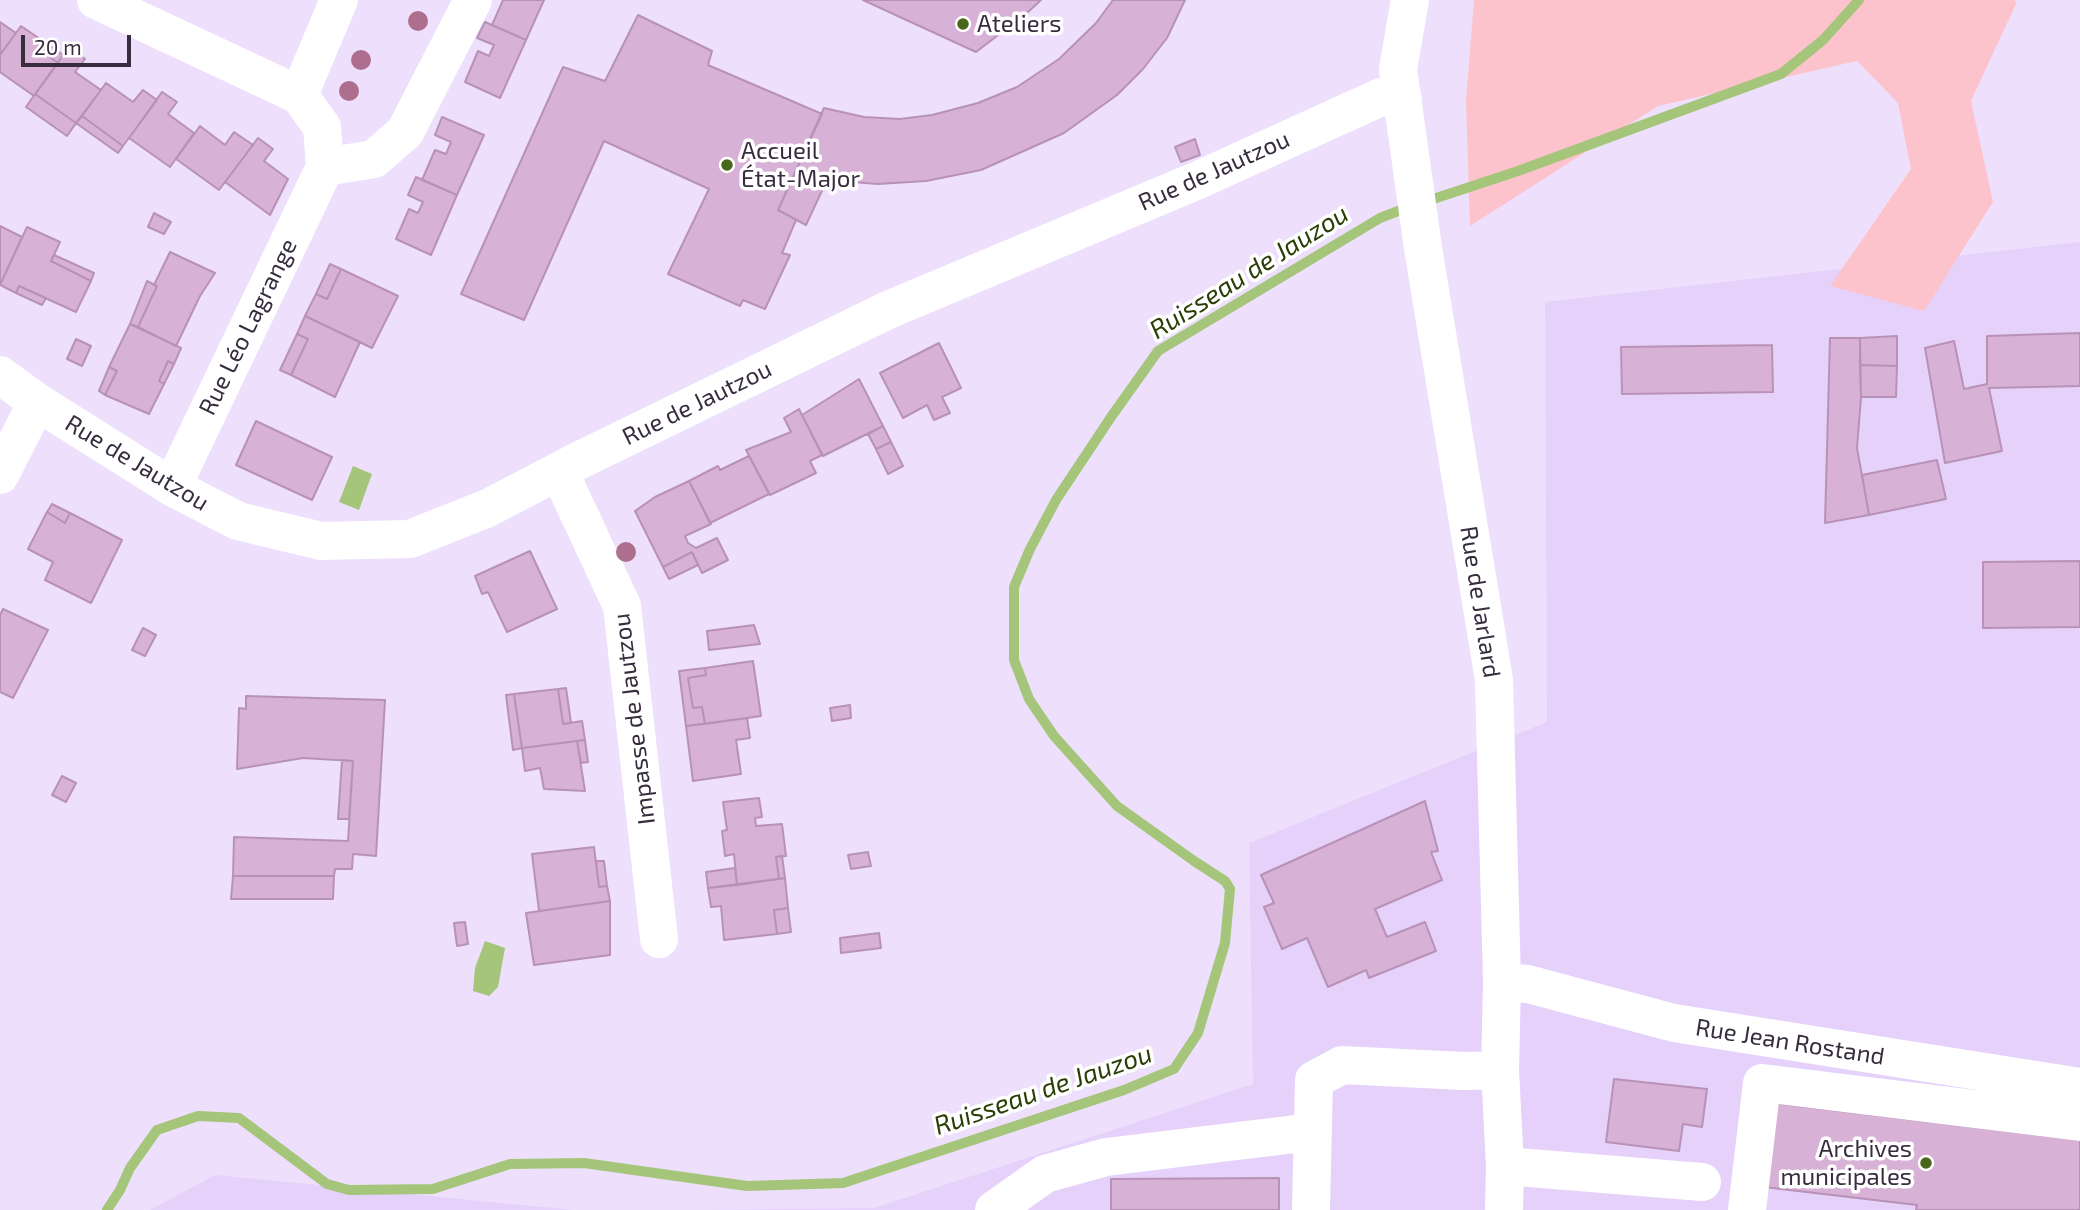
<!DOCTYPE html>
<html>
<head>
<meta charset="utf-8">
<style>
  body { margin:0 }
  #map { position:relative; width:2080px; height:1210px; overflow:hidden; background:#eee0fc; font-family:"Exo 2",sans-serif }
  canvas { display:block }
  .scale { position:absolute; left:21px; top:35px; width:110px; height:32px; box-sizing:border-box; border:4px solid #372d3f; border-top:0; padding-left:9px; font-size:21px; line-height:24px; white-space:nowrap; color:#372d3f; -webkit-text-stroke:5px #fff; paint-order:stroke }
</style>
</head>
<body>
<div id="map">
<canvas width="2080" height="1210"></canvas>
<div class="scale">20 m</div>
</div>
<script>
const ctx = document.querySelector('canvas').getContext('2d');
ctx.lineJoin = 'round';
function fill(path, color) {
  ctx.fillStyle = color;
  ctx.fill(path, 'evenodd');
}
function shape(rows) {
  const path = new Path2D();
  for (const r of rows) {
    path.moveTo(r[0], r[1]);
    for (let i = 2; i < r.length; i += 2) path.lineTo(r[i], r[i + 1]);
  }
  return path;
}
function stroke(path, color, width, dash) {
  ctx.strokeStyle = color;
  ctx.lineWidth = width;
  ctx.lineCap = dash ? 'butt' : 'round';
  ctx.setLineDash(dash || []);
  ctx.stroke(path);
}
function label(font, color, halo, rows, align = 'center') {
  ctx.font = font + ' "Exo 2",sans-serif';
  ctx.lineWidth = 7;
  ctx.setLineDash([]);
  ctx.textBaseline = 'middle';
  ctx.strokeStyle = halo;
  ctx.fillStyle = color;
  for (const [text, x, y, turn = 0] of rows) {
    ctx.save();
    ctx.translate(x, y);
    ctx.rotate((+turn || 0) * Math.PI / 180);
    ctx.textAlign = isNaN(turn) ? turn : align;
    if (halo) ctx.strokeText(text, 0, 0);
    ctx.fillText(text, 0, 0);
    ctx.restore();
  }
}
fill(shape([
  [2080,242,2080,1210,697,1210,874,1208,1253,1084,1249,843,1547,722,1545,302],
  [215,1175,573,1210,150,1210]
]), '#e6d1fb');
fill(shape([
  [1474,0,2014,0,2017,2,1971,101,1993,202,1924,311,1830,286,1911,169,1898,103,1857,61,1658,106,1470,226,1466,100]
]), '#fdc3cc');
fill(shape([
  [353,466,372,474,359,510,339,502],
  [485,941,505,948,498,987,489,996,473,991,475,968]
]), '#a4c57a');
stroke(shape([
  [107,1210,120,1190,130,1168,157,1130,198,1116,239,1118,327,1184,349,1190,433,1189,510,1164,584,1163,747,1186,843,1183,1124,1090,1174,1069,1198,1033,1225,943,1230,889,1225,881,1194,861,1117,806,1054,736,1029,699,1014,660,1014,587,1030,549,1056,500,1111,417,1158,351,1380,218,1406,208,1518,171,1781,74,1823,40,1859,0]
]), '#a4c57a', 10);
const building = shape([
  [503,0,544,0,526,40,492,25,503,0],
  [863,0,1041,0,1027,13,976,52,863,0],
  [1113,0,1185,0,1167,38,1143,69,1117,95,1064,133,981,170,926,181,878,184,852,182,828,178,806,225,778,210,824,108,864,117,900,119,932,115,978,103,1017,87,1059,59,1096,23,1113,0],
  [638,15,712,51,708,65,822,114,778,210,796,220,782,253,790,255,765,309,743,300,740,306,668,274,709,189,604,141,524,320,461,294,563,67,605,81,638,15],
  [0,22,16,33,0,55,0,22],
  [485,22,526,40,500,98,465,82,478,51,489,56,494,45,477,38,485,22],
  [21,26,46,43,40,50,58,63,34,96,0,72,0,55,21,26],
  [46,43,63,55,58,63,40,50,46,43],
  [69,47,85,59,75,72,101,90,76,123,35,94,69,47],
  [106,83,133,102,143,90,157,100,123,146,82,116,106,83],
  [162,92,177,102,168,114,194,133,170,167,129,138,162,92],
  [35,94,76,123,67,136,26,107,35,94],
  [82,116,123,146,118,153,76,123,82,116],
  [442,117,484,135,457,195,422,180,435,150,446,154,451,142,435,135,442,117],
  [200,126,225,145,234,132,253,145,219,190,176,159,200,126],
  [258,138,273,149,264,161,288,179,270,215,225,182,258,138],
  [1195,139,1200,155,1181,162,1175,147,1195,139],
  [416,177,457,195,431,255,396,239,409,209,418,213,423,202,408,195,416,177],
  [154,213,171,222,164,234,148,227,154,213],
  [0,226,22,237,0,285,0,226],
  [27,227,60,242,51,261,91,281,76,312,19,286,16,293,0,285,27,227],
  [170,252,215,273,200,296,176,346,138,327,157,286,154,285,170,252],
  [54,255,94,273,91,281,51,261,54,255],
  [330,264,341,269,327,299,316,294,330,264],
  [341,269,398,296,372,348,305,316,316,294,327,299,341,269],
  [147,281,157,286,138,327,130,324,147,281],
  [19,286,46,298,42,305,16,293,19,286],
  [305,316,360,342,335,397,291,375,308,339,297,334,305,316],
  [130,324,181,348,174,364,168,361,159,381,164,384,149,414,105,395,117,371,109,367,130,324],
  [2080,333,2080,386,1989,388,2002,451,1945,463,1925,348,1954,341,1964,389,1987,384,1987,336,2080,333],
  [297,334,308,339,291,375,280,370,297,334],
  [1897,336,1897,366,1860,365,1860,338,1897,336],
  [1830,338,1860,338,1861,397,1857,448,1869,515,1825,523,1830,338],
  [76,339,91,346,82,366,67,359,76,339],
  [939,343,961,388,942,397,950,413,934,420,927,405,903,418,880,373,939,343],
  [1772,345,1773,392,1622,394,1621,347,1772,345],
  [168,361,174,364,164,384,159,381,168,361],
  [1860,365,1897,366,1896,397,1861,397,1860,365],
  [109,367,117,371,105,395,99,391,109,367],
  [859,379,883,426,823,456,802,415,859,379],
  [799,409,822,455,810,461,816,473,770,495,746,450,791,432,784,418,799,409],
  [256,421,332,457,312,500,236,465,256,421],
  [883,426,891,442,876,449,868,434,883,426],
  [891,442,903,466,888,474,876,449,891,442],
  [749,456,769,494,710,523,689,481,718,466,720,470,749,456],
  [1937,460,1946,499,1869,515,1862,475,1937,460],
  [689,481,711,524,685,536,688,543,696,548,717,538,728,560,702,573,692,552,663,567,635,511,655,497,689,481],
  [52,504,70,513,65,523,47,512,52,504],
  [47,512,65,523,70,513,122,540,91,603,45,580,53,562,28,549,47,512],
  [530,551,557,609,507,632,488,592,482,594,475,576,530,551],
  [692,552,698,565,669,579,663,567,692,552],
  [2080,561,2080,627,1983,628,1983,562,2080,561],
  [3,609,48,630,13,698,0,692,0,615,3,609],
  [754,625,760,644,709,650,707,631,754,625],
  [143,628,156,635,145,656,132,650,143,628],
  [753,661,761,716,705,724,702,707,693,708,688,678,706,675,705,668,753,661],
  [705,668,706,675,688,678,693,708,702,707,705,724,686,726,679,671,705,668],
  [566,688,571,723,563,724,558,689,566,688],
  [558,689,563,724,582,721,585,740,522,748,514,694,558,689],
  [514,694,522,748,513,750,506,695,514,694],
  [246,696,385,700,376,856,353,854,352,869,335,869,334,876,233,876,234,837,348,841,353,761,303,758,237,769,239,708,246,709,246,696],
  [850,705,851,718,832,721,830,708,850,705],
  [747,718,750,738,736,740,741,774,693,781,686,726,747,718],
  [585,740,588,762,581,763,577,741,585,740],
  [577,741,585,791,544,789,540,768,525,771,522,748,577,741],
  [342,760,353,761,349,819,338,819,342,760],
  [62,776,76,783,66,802,52,795,62,776],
  [759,798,762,817,755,818,756,826,782,824,786,856,776,857,779,879,737,885,734,854,725,856,722,831,727,830,723,802,759,798],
  [1425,801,1438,851,1431,852,1442,880,1375,909,1387,937,1425,922,1436,951,1369,978,1366,970,1328,987,1307,938,1282,949,1264,907,1274,903,1261,875,1425,801],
  [594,847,599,887,607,886,610,901,539,911,532,854,594,847],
  [868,852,871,866,851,869,848,855,868,852],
  [782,856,785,878,779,879,776,857,782,856],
  [596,861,604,861,607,886,599,887,596,861],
  [735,868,737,885,708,888,706,872,735,868],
  [233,876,334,876,333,899,231,899,233,876],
  [785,878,788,908,774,910,777,934,724,940,721,906,711,907,708,888,785,878],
  [610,901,610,955,534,965,526,913,610,901],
  [788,908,791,932,777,934,774,910,788,908],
  [465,922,468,944,457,946,454,923,465,922],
  [879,933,881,948,841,953,840,938,879,933],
  [1614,1079,1707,1089,1702,1127,1683,1124,1679,1151,1606,1142,1614,1079],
  [1774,1103,2080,1140,2080,1210,1916,1210,1917,1205,1764,1187,1774,1103],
  [1279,1178,1279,1210,1111,1210,1111,1179,1279,1178]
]);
fill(building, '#d8b1d6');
stroke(building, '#b892b6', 2);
stroke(shape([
  [96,0,299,95],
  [1410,0,1398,69,1423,248,1494,680,1502,982,1500,1070,1505,1166,1504,1210],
  [325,167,374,159,405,132,473,0],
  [0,375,37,402,172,487,238,521,321,541,410,539,488,508,578,461,888,310,1196,181,1381,97,1403,100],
  [559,471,622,606,659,939],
  [0,475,37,402],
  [172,487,325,167,322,127,299,95,339,0],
  [1502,982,1528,984,1674,1023,2080,1087],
  [1505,1166,1702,1182],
  [994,1210,1045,1174,1106,1157,1312,1132],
  [1311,1210,1314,1080,1342,1065,1464,1071,1500,1070],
  [1747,1210,1762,1083,2080,1122]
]), '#fff', 38);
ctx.fillStyle = '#ae6f8f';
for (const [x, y] of [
  [418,21],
  [361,60],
  [349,91],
  [626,552]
]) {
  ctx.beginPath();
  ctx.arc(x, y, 10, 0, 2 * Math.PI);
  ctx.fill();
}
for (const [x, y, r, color] of [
  [963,24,7,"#496619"],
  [727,165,7,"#496619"],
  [1926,1163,7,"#496619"]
]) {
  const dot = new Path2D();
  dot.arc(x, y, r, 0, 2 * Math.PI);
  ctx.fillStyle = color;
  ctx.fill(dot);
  stroke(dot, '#fff', 2.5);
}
label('24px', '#372d3f', '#fff', [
  ["Ateliers",977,24],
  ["Accueil",741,151],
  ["État-Major",741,179],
  ["Archives",1912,1149,"right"],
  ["municipales",1912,1177,"right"]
], 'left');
label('24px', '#372d3f', '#fff', [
  ["Rue de Jautzou",1214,171,-24],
  ["Rue Léo Lagrange",248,327,-64],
  ["Rue de Jautzou",697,403,-26],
  ["Rue de Jautzou",137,463,31],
  ["Rue de Jarlard",1480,602,81],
  ["Impasse de Jautzou",634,719,-97],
  ["Rue Jean Rostand",1790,1042,9]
]);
label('italic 26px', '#293d04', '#fff', [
  ["Ruisseau de Jauzou",1249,272,-32],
  ["Ruisseau de Jauzou",1043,1090,-19]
]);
</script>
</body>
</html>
